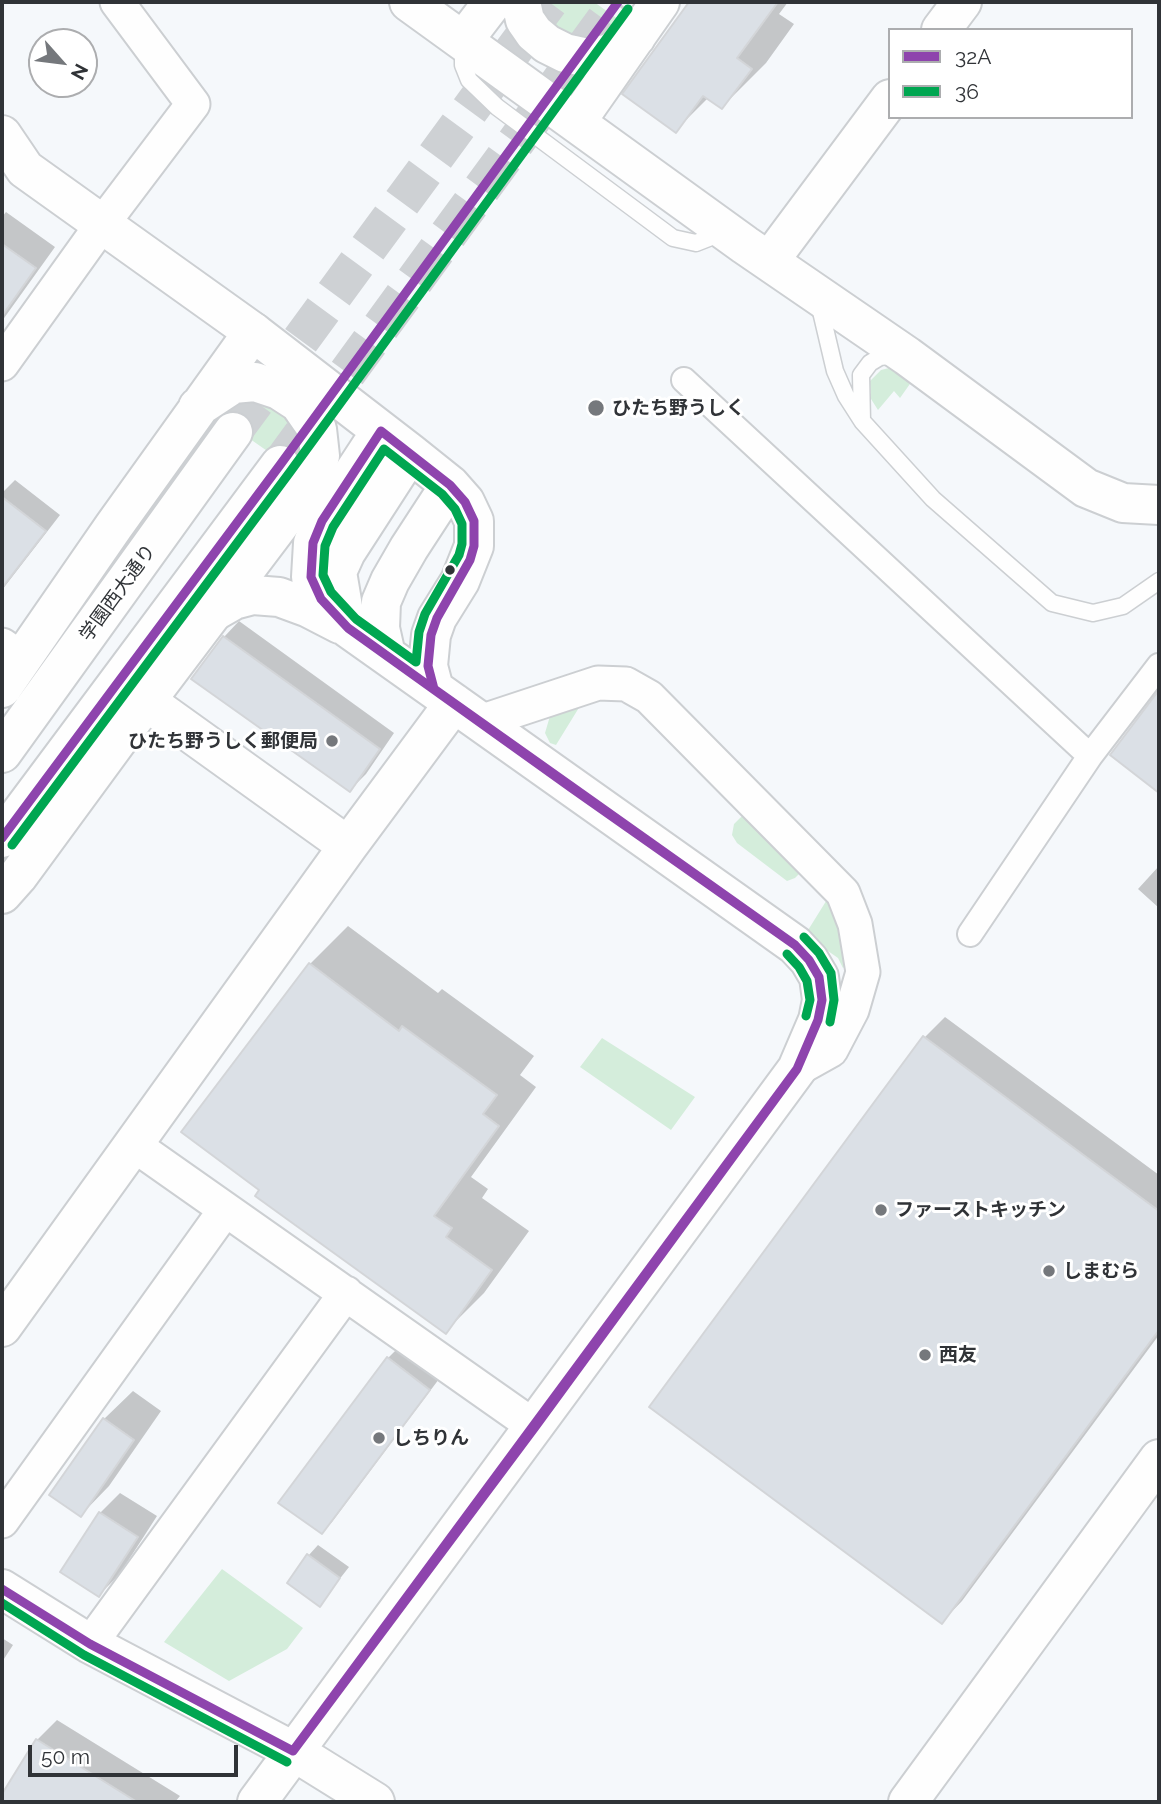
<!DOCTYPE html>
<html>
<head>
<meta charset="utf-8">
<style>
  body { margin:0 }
  #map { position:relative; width:1161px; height:1804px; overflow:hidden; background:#f5f8fb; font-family:Raleway,sans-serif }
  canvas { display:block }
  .frame { position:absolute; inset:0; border:4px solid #303337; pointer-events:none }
  .legend { position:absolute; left:888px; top:28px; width:245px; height:91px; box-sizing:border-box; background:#fff; border:2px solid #acadaf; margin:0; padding:9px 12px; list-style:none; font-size:21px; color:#303337 }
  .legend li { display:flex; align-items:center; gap:14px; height:35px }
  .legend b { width:35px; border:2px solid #acadaf }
  .north { position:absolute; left:28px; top:28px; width:70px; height:70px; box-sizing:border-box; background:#fff; border:2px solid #acadaf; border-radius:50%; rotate:118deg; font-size:19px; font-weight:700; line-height:28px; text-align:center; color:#303337 }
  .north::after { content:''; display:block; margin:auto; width:24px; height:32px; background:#75787c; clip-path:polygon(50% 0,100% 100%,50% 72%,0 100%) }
  .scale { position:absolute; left:28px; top:1745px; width:210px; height:32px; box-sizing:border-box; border:4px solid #303337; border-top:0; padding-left:9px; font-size:21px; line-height:24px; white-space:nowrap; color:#303337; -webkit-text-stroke:5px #fff; paint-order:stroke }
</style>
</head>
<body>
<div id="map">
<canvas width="1161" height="1804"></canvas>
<div class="frame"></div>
<ul class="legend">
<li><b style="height:9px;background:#8e44ad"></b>32A</li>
<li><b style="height:9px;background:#00a651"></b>36</li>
</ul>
<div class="north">N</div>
<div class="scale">50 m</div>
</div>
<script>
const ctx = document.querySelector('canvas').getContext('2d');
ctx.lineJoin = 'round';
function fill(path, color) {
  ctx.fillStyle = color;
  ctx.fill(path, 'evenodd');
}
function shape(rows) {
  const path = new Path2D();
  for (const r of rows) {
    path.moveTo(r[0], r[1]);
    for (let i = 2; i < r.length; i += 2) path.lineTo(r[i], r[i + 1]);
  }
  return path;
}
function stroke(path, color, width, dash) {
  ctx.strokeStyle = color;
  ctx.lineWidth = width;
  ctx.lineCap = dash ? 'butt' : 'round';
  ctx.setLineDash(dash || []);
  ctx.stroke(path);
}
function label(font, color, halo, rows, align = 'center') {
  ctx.font = font + ' Raleway,"Noto Sans JP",sans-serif';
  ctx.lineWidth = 6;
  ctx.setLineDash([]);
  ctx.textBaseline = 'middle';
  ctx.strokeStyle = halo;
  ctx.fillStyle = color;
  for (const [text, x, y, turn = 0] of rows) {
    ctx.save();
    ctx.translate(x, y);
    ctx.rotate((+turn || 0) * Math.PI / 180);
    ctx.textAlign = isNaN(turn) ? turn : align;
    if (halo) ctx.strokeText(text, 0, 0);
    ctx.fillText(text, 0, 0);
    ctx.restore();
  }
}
fill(shape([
  [536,2,594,2,625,24,594,43,548,27],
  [889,368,898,370,912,381,900,398,894,391,878,410,871,399,870,381,881,370],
  [245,401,276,407,296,426,302,446,300,474,213,413],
  [580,706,556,745,550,743,545,733,550,716],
  [743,815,803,870,795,878,787,881,737,843,732,835,734,824],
  [828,898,836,907,848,964,843,968,838,958,805,935],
  [602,1038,695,1097,671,1130,580,1067],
  [222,1569,303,1628,287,1649,229,1681,164,1642]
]), '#d4eddb');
fill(shape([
  [691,2,788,2,779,14,794,24,766,63,722,107,709,97,676,130,625,93],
  [6,212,55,247,2,321,2,217],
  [15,480,60,515,2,590,2,493],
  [239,621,394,733,366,774,350,790,224,637],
  [1159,866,1159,908,1138,889],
  [348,926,438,993,442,989,534,1056,520,1075,536,1087,471,1177,488,1189,482,1198,529,1231,484,1293,445,1332,184,1132,310,964],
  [945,1017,1159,1175,1159,1335,962,1601,942,1622,652,1407,925,1037],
  [398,1348,439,1379,332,1522,322,1532,388,1358],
  [133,1391,161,1411,109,1486,81,1515,104,1419],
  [120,1493,157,1516,119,1575,99,1595,100,1513],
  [318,1545,349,1567,320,1604,308,1556],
  [2,1638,13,1645,2,1662],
  [57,1720,180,1796,175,1802,2,1802,2,1797,37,1740]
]), '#0003');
const building = shape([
  [689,2,778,2,737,58,752,69,722,109,703,96,676,133,622,94,689,2],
  [2,244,36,268,2,316,2,244],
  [2,497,46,531,2,588,2,497],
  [223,636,380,749,350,792,191,679,223,636],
  [1159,690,1159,793,1110,755,1159,690],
  [309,963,399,1031,402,1026,497,1095,483,1114,499,1126,434,1216,452,1228,446,1237,492,1270,446,1334,255,1196,259,1190,181,1132,309,963],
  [923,1036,1159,1211,1159,1330,942,1624,649,1407,923,1036],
  [387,1357,430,1390,322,1534,278,1503,387,1357],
  [103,1418,134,1440,81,1517,49,1495,103,1418],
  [99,1512,138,1537,99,1597,60,1572,99,1512],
  [307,1554,340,1578,320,1607,287,1583,307,1554],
  [36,1739,137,1802,2,1802,2,1794,36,1739]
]);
fill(building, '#dbe0e6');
stroke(building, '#d3d5d8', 2);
stroke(shape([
  [233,432,549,2],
  [280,465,618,2]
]), '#ced1d4', 38, [38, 19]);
const service = shape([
  [463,45,463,65,469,80,497,107,673,238,696,243,724,232],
  [819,303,835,371,846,396,862,421,933,499,1052,603,1093,613,1123,606,1159,581],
  [862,421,861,375,870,363,880,357,896,355]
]);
const pedestrian = shape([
  [684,380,1090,756],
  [970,934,1090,756,1159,666]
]);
const minor = shape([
  [2,364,103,223,193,104,117,2],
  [2,645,22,659],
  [480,722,598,683,626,684,649,697,843,893,855,924,863,972,852,1010,831,1050,797,1069],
  [134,1145,535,1427],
  [2,1521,225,1210],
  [90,1644,346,1293]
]);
const tertiary = shape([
  [409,2,745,245,907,356,1086,488,1123,503,1159,505],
  [521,2,525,20,534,33,547,44,565,53,588,58,610,53,636,37],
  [941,30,962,2],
  [463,41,493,2],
  [576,122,660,2],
  [2,135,25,169,253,332,410,453,450,485,465,502,474,521,474,546,460,581,437,618,431,635,428,666,434,689],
  [770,260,890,99],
  [213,612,234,600,253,595,279,597,309,608,340,624],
  [345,619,337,572,346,552,410,453],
  [386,655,380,628,381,602,390,581,409,548,450,485],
  [146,701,348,846],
  [2,1327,348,846,454,703],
  [2,1589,90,1644,293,1751,375,1802],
  [257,1802,797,1069,818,1020,822,1000,819,977,809,960,795,945,348,628,321,599,311,577,313,543,322,521,381,431],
  [908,1802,1159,1459]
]);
const secondary = shape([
  [2,688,114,526,253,332],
  [2,753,233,432],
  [2,838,280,465],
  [2,894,18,876,158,685,310,484,320,456,317,429,299,403,279,390,255,382,233,384,198,407]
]);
stroke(service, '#cccfd2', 19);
stroke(pedestrian, '#cccfd2', 28);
stroke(minor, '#cccfd2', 37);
stroke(tertiary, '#cccfd2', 42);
stroke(secondary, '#cccfd2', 42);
stroke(service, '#fefefe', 16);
stroke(pedestrian, '#fefefe', 24);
stroke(minor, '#fefefe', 33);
stroke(tertiary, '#fefefe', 38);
stroke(secondary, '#fefefe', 38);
stroke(shape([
  [381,431,450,485,465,502,474,521,474,546,470,560,437,618,431,635,428,666,434,689,795,945,573,789,348,628,321,599,311,577,313,543,322,521,381,431],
  [2,838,280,465,618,2],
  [795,945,809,960,819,977,822,1000,818,1020],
  [797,1069,535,1427,293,1751,797,1069],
  [797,1069,818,1020],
  [797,1069,818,1020],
  [2,1589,90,1644,293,1751]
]), '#8e44ad', 9);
stroke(shape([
  [384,449,442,494,455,509,462,524,462,544,459,555,425,614,419,632,416,662,356,619,331,592,323,575,325,546,333,527,384,449],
  [12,845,290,472,628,9],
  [804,937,819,953,831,973,834,1000,830,1022],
  [787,954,799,967,807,981,810,1000,806,1016],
  [2,1603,84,1655,287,1762]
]), '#00a651', 9);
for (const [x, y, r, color] of [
  [596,408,9,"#75787c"],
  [450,570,6,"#303337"],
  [332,741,7,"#75787c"],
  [881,1210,7,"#75787c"],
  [1049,1271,7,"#75787c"],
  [925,1355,7,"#75787c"],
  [379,1438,7,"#75787c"]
]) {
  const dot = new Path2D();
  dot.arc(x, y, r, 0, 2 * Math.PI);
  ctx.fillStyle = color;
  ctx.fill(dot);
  stroke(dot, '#fff', 2.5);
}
label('bold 19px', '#303337', '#fff', [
  ["ひたち野うしく",612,408],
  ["ひたち野うしく郵便局",318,741,"right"],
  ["ファーストキッチン",895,1210],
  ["しまむら",1063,1271],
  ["西友",939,1355],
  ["しちりん",393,1438]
], 'left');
label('19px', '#303337', '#fff', [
  ["学園西大通り",118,593,-54]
]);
</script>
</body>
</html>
